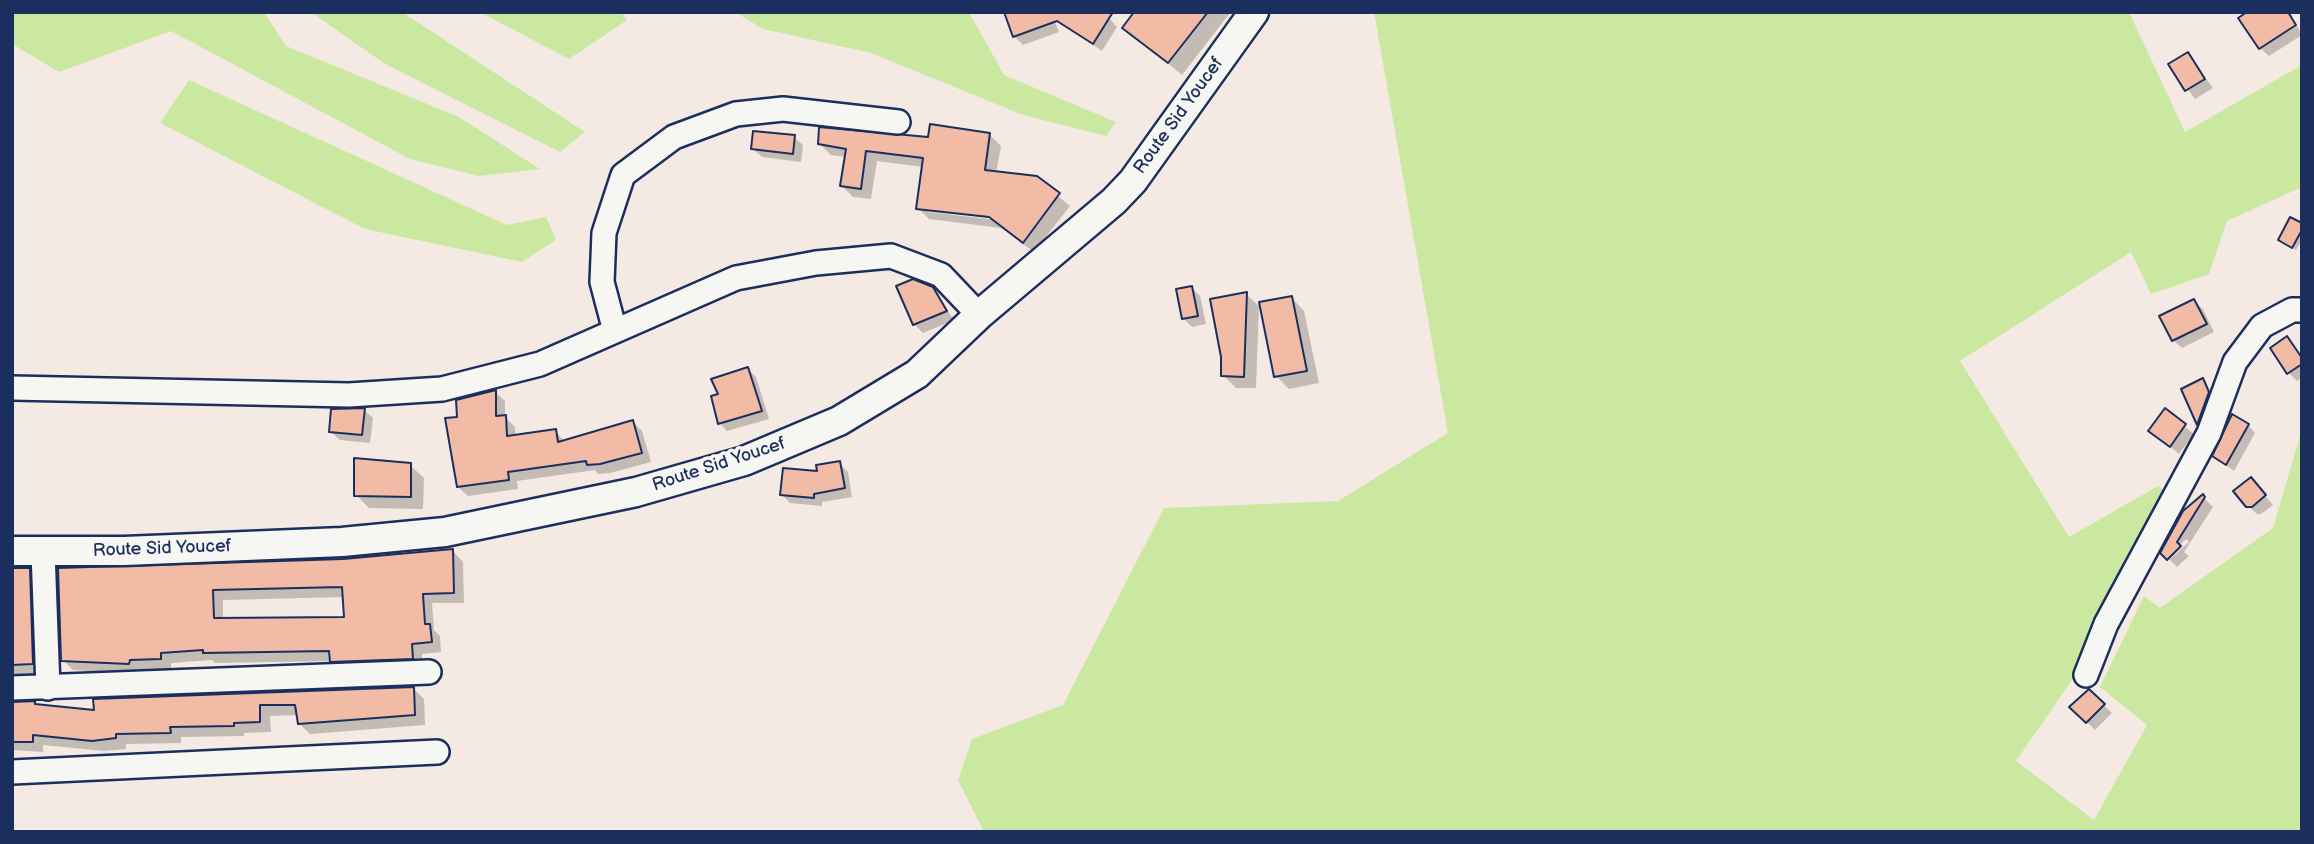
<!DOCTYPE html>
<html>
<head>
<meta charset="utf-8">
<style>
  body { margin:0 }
  #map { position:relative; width:2314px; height:844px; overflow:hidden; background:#f5eae3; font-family:"Balsamiq Sans",sans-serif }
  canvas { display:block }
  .frame { position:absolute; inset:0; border:14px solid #1b2f5e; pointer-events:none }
</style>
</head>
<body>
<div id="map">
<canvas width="2314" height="844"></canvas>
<div class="frame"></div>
</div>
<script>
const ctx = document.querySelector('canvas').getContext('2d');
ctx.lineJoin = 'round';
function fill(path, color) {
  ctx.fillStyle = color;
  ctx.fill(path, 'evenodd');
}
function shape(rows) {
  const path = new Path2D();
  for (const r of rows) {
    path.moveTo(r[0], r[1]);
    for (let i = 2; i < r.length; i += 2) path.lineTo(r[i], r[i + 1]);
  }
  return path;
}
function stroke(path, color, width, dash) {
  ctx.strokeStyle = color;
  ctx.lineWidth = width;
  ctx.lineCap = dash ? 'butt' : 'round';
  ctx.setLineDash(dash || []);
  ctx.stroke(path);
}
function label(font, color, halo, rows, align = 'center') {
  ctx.font = font + ' "Balsamiq Sans",sans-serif';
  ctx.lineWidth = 7;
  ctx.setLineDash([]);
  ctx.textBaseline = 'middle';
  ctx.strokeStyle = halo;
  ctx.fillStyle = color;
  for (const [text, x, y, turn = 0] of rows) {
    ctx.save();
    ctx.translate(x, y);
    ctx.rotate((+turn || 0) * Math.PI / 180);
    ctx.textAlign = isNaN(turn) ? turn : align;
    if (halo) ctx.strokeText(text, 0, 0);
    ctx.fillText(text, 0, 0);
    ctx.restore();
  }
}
fill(shape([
  [12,12,264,12,286,46,459,117,540,169,479,176,410,159,171,31,59,72,12,44],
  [311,12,402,12,585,132,560,152,385,64],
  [480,12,621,12,627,20,569,59],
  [735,12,969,12,1004,75,1116,122,1106,136,1023,115,871,53,763,29],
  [1374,12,2129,12,2185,132,2302,65,2302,187,2227,221,2209,274,2151,294,2131,252,1960,361,2069,537,2158,486,2167,493,2079,670,2016,761,2094,820,2147,725,2100,687,2144,596,2160,608,2273,528,2302,429,2302,832,984,832,958,780,972,739,1063,705,1164,508,1338,501,1448,433],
  [189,80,507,225,546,217,556,240,522,262,365,229,160,123]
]), '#cae8a0');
fill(shape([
  [1051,12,1059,32,1023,45,1014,36],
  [1136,12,1229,12,1230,13,1182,75,1125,28],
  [2250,12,2289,12,2302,35,2269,56,2260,48],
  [1055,18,1109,18,1117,27,1102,51],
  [2188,54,2213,88,2195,99,2171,65],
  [990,135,1001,146,996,173,1036,178,1070,206,1034,252,1001,228,929,219,918,208,923,167,877,161,871,199,853,197,842,186,846,157,831,155,820,144],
  [928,209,998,217,997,220,928,212],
  [794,137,803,145,801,162,762,157,753,149],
  [2302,225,2302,240,2296,250,2280,240],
  [932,288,954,320,923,333,914,324],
  [1192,288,1200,296,1206,324,1192,327,1183,318],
  [1246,294,1259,306,1256,388,1236,388,1223,375,1223,357],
  [1291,297,1304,311,1319,383,1289,389,1276,376],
  [2194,301,2203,309,2214,332,2182,348,2173,340],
  [2287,339,2302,356,2302,378,2297,381,2289,373],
  [748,369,756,377,769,419,727,431,720,423,720,396],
  [2203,381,2217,401,2206,431,2199,424,2183,390],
  [495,392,505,401,505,417,515,427,516,437,555,431,565,442,632,421,642,431,651,462,610,473,598,474,595,470,517,481,518,489,468,496,458,487,458,419],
  [364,410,373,418,370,443,340,440,331,432],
  [2165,411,2194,434,2179,454,2150,430],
  [2248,425,2255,433,2234,471,2214,456],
  [839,463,848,472,852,497,822,502,822,506,790,503,782,495],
  [410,465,424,478,423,509,369,508,356,495],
  [2259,488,2273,505,2261,514,2257,514,2247,505],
  [2203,497,2213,507,2184,552,2189,556,2177,567,2162,552],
  [2186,539,2189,542,2170,559,2174,551],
  [453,551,463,562,464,603,432,603,434,630,440,636,441,652,422,654,422,668,342,672,332,661,215,663,212,660,171,663,171,669,139,670,139,674,73,670,63,660,59,569,343,560],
  [344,597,346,619,223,619,223,600],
  [12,569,29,569,38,579,42,673,12,675],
  [413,688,424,699,425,725,310,734,299,723,298,715,270,716,271,732,244,733,244,736,181,737,181,743,126,744,126,749,104,751,43,745,43,752,12,750,12,704,35,703,38,706,96,712],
  [2089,691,2112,713,2095,730,2072,707]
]), '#0003');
const building = shape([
  [1004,12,1113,12,1093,44,1057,21,1013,37,1004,12],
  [1134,12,1208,12,1168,63,1122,28,1134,12],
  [2247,12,2288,12,2296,25,2259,49,2238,18,2247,12],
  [2188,52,2205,79,2185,91,2168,64,2188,52],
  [930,124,990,133,985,170,1037,176,1060,193,1023,243,989,217,916,209,923,158,866,151,861,189,840,186,846,149,818,144,819,127,928,137,930,124],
  [753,131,795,135,793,154,751,149,753,131],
  [2290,217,2302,223,2302,230,2292,248,2278,240,2290,217],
  [913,279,933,287,947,311,913,325,896,286,913,279],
  [1192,286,1198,316,1182,319,1176,289,1192,286],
  [1247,292,1244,377,1221,376,1221,357,1210,299,1247,292],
  [1292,296,1307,371,1274,377,1259,302,1292,296],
  [2194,299,2207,324,2172,341,2159,316,2194,299],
  [2287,336,2302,358,2302,364,2287,374,2270,348,2287,336],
  [748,367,762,411,718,424,711,396,718,394,711,379,748,367],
  [2203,378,2209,392,2197,425,2181,389,2203,378],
  [496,390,496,416,506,415,507,436,556,429,558,442,633,420,642,453,600,464,587,465,586,461,508,472,509,480,457,487,445,418,457,417,456,400,496,390],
  [365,408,362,435,329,432,331,409,365,408],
  [2165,408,2186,424,2170,447,2148,431,2165,408],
  [2232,414,2249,424,2226,465,2212,456,2232,414],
  [354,458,411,463,411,497,354,496,354,458],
  [840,461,845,488,814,494,814,498,780,495,783,468,817,471,816,465,840,461],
  [2251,477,2266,495,2252,507,2246,507,2233,491,2251,477],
  [2203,494,2205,497,2177,542,2181,546,2167,560,2160,553,2183,511,2203,494],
  [453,549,454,593,423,594,425,624,430,624,432,642,412,644,413,659,330,662,329,651,203,653,203,650,161,653,161,659,130,660,129,664,61,661,58,568,343,559,453,549],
  [342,587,344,617,214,618,213,590,342,587],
  [12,568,30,568,33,664,12,665,12,568],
  [414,687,415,715,298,724,295,705,260,705,260,722,234,723,234,726,170,727,171,733,116,734,116,738,92,741,33,735,33,742,12,742,12,702,35,701,35,704,94,710,93,699,414,687],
  [2089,689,2105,704,2086,723,2069,707,2089,689]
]);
fill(building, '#f1bba6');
stroke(building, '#1b2f5e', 2);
const minor = shape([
  [615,331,602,282,604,233,623,175,674,137,736,114,783,109,898,122],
  [12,388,349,395,442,389,540,364,736,278,816,263,891,256,941,275,979,315],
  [43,551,48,688],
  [2086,675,2106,624,2209,433,2235,362,2262,326,2292,310,2302,310],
  [12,688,429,672],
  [12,772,437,752]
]);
const major = shape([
  [12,551,124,551,342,542,445,532,636,492,744,461,839,421,917,374,979,315,1114,201,1133,181,1254,12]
]);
stroke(minor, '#1b2f5e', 28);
stroke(major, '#1b2f5e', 33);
stroke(minor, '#f6f6f2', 23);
stroke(major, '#f6f6f2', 28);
label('18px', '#1b2f5e', '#f6f6f2', [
  ["Route Sid Youcef",1179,116,-54],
  ["Route Sid Youcef",719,465,-18],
  ["Route Sid Youcef",162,549,-2]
]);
</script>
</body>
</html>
